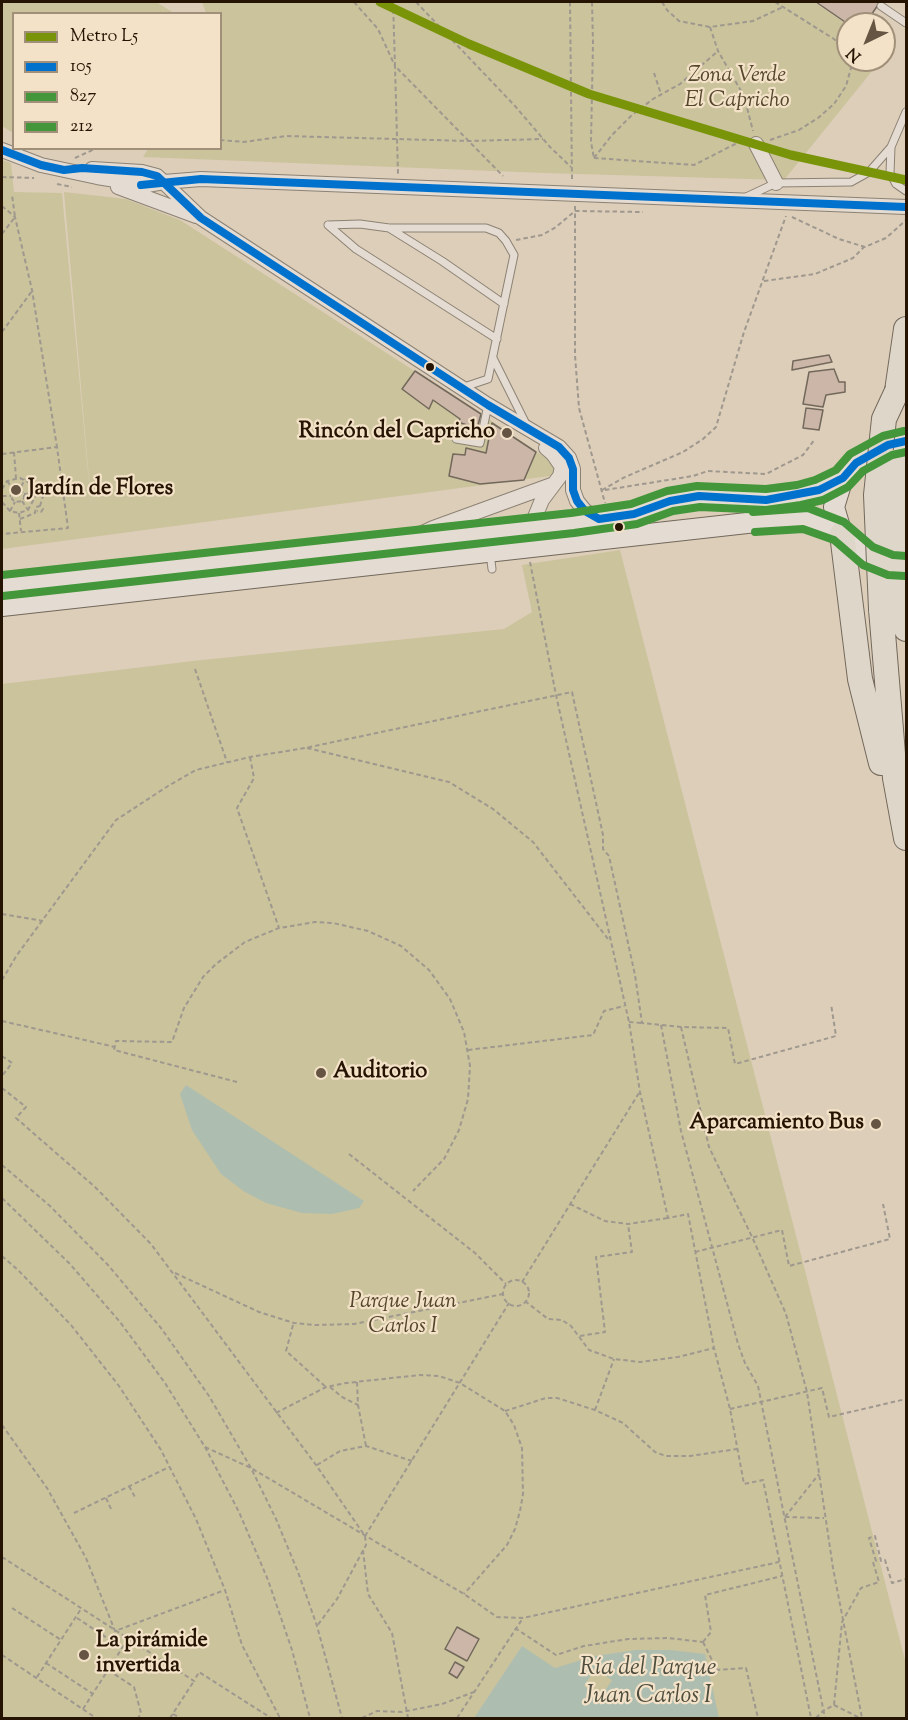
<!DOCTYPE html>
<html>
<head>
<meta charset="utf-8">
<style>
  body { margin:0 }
  #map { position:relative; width:908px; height:1720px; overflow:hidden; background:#ddceb9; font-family:"Sorts Mill Goudy",serif }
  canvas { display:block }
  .frame { position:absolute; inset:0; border:3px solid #261403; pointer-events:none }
  .legend { position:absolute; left:12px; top:12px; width:210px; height:138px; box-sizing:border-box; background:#f3e2c8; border:2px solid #a19079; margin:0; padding:8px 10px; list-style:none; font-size:18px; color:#261403 }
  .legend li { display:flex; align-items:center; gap:12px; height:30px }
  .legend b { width:30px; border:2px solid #a19079 }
  .north { position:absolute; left:836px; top:12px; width:60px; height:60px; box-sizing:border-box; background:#f3e2c8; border:2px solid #a19079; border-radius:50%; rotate:223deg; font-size:16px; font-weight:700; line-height:24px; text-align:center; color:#261403 }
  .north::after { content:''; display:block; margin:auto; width:21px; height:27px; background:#665543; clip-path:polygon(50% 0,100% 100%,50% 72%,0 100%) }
</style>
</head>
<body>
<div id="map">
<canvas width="908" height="1720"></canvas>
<div class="frame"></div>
<ul class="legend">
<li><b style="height:8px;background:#7a940a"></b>Metro L5</li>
<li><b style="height:8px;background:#0072ce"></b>105</li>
<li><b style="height:8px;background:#439639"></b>827</li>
<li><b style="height:8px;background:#439639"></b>212</li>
</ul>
<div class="north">N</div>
</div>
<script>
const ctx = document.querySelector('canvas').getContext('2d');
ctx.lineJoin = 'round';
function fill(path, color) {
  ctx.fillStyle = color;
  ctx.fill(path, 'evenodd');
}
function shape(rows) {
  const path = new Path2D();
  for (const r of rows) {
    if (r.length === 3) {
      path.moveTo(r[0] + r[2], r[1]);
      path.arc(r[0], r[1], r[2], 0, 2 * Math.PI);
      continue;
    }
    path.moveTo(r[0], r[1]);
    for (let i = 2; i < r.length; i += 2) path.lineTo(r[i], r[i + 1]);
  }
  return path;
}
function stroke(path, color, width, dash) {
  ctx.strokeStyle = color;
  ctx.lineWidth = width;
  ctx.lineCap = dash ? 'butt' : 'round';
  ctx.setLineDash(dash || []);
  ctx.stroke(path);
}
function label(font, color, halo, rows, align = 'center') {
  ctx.font = font + ' "Sorts Mill Goudy",serif';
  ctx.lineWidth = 4.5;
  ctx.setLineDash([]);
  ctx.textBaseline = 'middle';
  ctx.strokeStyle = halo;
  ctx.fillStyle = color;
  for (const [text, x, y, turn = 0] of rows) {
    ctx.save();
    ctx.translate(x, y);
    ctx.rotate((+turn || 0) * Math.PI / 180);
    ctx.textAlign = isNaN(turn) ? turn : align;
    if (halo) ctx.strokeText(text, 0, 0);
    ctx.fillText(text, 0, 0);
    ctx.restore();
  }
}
fill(shape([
  [2,2,156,2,174,13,14,14,13,133,2,126],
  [202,2,814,2,848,25,848,60,881,60,784,180,544,173,143,157,148,149,220,148,220,14,206,13],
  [2,160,11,163,14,192,62,193,93,525,64,192,126,199,180,220,486,417,553,463,555,470,550,476,2,549],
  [620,550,906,1664,906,1718,2,1718,2,684,193,661,504,629,532,612,522,565]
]), '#cbc39c');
fill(shape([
  [186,1085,364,1201,359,1208,332,1214,302,1213,266,1203,245,1192,221,1174,192,1130,180,1094],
  [522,1646,555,1668,595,1656,636,1650,670,1650,705,1654,719,1718,474,1718],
  [595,1669,612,1680,601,1697,584,1686]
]), '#adbeb0');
const building = shape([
  [816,2,880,2,865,24,848,24,816,2],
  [829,355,832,362,792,370,793,361,829,355],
  [834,369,839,382,845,382,845,392,826,395,823,407,803,404,809,372,834,369],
  [415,371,481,414,475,436,465,433,467,425,458,422,460,419,433,400,429,409,402,389,415,371],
  [806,408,823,410,819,430,803,428,806,408],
  [492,423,536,452,524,480,480,484,449,476,453,454,465,455,466,448,486,453,492,423],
  [457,1627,479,1639,467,1661,445,1649,457,1627],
  [455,1662,464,1667,457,1678,449,1673,455,1662]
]);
fill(building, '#cbb6a7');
stroke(building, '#72685b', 1.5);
const lane = shape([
  [881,6,906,23],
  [891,147,890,173,896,184,906,191],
  [744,198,776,183,851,182,869,172,891,147,906,112],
  [328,225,360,224,389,228,486,228,499,233,506,241,514,255,488,379,464,387],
  [328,225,356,249,497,339],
  [389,228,442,261,504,304],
  [493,358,526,424],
  [456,439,480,443,488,405],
  [490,553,492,569]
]);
const street = shape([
  [756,144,776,183],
  [2,150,41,165,97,177,147,185,164,182,201,179,906,207],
  [92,169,142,172,157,176,201,218,488,405,559,447,569,458,573,469,573,490,577,501,585,511,599,519],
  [118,187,196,216],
  [542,533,537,526,535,517,542,500,554,484],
  [416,536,433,528,554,484,560,476,562,467,553,454,546,448]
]);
const secondary = shape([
  [890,565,868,556,842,534,834,507,843,478,856,463,888,445,906,441],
  [2,586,572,523,634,514,670,501,699,496,766,500,819,490,843,478],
  [2,606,774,520,805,518,839,531]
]);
const highway = shape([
  [897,391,906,329],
  [842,534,860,679,881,763],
  [902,606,906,629],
  [881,609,895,778,906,838]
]);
stroke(lane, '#8c8274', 9);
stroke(street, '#8c8274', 16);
stroke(secondary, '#72685b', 22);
stroke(highway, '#72685b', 26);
stroke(shape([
  [354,2,378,29,395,66,398,174],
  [393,2,395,66,503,176],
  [416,2,515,106,550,147,571,167],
  [570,2,572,180],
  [592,2,593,43,591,142,594,158],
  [662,2,667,10,679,21,710,27,753,21,783,7],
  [775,2,834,39,847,52,848,56],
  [710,27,718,51,744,96,753,131],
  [654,73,661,94],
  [220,140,244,142,286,136,469,141,543,139],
  [770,140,799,130,818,118,834,104,846,86,851,68,849,60],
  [75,158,97,148],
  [594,158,694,165,743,140],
  [594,158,612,135,632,115,653,99,680,84,718,51],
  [2,177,34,178],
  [57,184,72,187],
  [2,206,15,217,32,290,57,447],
  [575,206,575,355,579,408,605,503],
  [792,217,839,239,865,247,886,238,906,220],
  [2,234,15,217,12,195],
  [516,240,542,235,556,227,575,211,643,212],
  [764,281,815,274,853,258,864,247],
  [2,332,32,291],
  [14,452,16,478],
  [2,454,57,447,68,528,2,534],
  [7,481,14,490],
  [2,489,7,481,20,478,30,483,33,487,35,497,28,510,19,513,10,511,2,502],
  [20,489,24,494,24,498,22,501,15,502,12,499,11,492,17,489,20,489,25,479],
  [602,490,623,478,683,452,703,439,716,427,744,332,786,216],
  [605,490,693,476,708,471,766,474,803,455,815,439],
  [24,494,63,491],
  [2,496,11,496],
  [22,501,28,510],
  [40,506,43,496,47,492],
  [10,511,15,502],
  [19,513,21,531],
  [20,519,35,513,36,507,40,506,43,509,41,512,37,511],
  [530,562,556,695,629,1022,640,1092,668,1218,688,1214,714,1348,730,1409,744,1484,763,1480,811,1718],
  [195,669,227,762],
  [307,748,449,782,493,809,533,842,608,939],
  [250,757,254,778,237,808,279,928],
  [2,914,43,921],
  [2,980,17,955,116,820,168,786,196,770,250,757,305,748,572,692,603,835,603,849,609,856,635,975,642,1023,681,1027,728,1028,735,1064,836,1036,831,1004],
  [2,1004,2,1006],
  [2,1021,115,1047],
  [629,1022,641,1023],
  [661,1025,681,1131,738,1344,745,1363,758,1386,825,1718],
  [681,1027,709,1147,753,1239,786,1314,807,1392,833,1568,862,1718],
  [468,1050,593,1035,604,1011,624,1006],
  [2,1056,12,1063,2,1076],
  [237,1082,114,1050,116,1041,172,1042,184,1008,203,977,216,964,245,942,279,928,315,922,333,923,368,931,401,946,429,970,450,999,464,1032,470,1066,468,1099,459,1130,444,1159,413,1191],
  [2,1088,26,1107,16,1118,95,1187,151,1244,316,1465,365,1536,366,1545,337,1599,317,1626],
  [349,1154,475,1253,506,1284],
  [2,1165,50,1206,108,1265,161,1328,209,1396,251,1468,276,1519,298,1572,317,1626,342,1718],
  [2,1198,70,1264,120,1322,165,1383,205,1447,239,1512,268,1580,292,1650,310,1718],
  [570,1204,605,1221,628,1224,668,1218],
  [695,1252,782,1230,789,1266,890,1239,883,1204],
  [2,1256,18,1270,71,1325,119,1386,161,1450,196,1519,225,1590,242,1645,280,1718],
  [175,1273,259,1312,294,1323,315,1325,354,1324,503,1294],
  [516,1293,13],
  [522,1282,639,1093],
  [525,1301,548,1319,562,1320,571,1326,589,1350,614,1359,640,1362,678,1357,714,1348],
  [293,1325,286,1351,326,1387],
  [580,1336,605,1332,596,1257,632,1252,628,1224],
  [357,1382,358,1405,366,1446],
  [330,1387,342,1397,358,1405],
  [730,1409,822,1388,829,1417,906,1399],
  [595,1410,614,1359],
  [505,1411,546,1398,557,1398,595,1410,623,1423,655,1452,666,1456,690,1456,737,1449],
  [276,1413,326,1387,346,1383,420,1375,439,1376,460,1383,505,1411,514,1425,522,1448,523,1494,520,1511,515,1529,507,1545,464,1594],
  [2,1425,47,1488,86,1558,115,1631,225,1590],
  [205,1447,251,1468,464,1594,497,1617,523,1618,779,1562],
  [317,1465,340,1451,366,1446,412,1461],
  [129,1486,136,1499],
  [106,1498,111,1509],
  [74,1513,169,1467],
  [785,1517,819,1474],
  [785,1517,824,1518],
  [365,1536,509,1303],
  [363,1550,368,1594,392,1633,408,1718],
  [2,1557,194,1681,199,1672,271,1718],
  [12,1608,61,1640],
  [77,1618,122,1648],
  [515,1628,556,1655,584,1646,628,1639,668,1638,703,1642],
  [128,1639,108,1670,134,1687,141,1713,138,1718],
  [703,1642,711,1632,705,1595,782,1576],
  [703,1642,717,1670,746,1668,758,1718],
  [2,1655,96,1718],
  [46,1663,93,1694],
  [37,1677,81,1609],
  [834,1705,860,1718],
  [83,1709,108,1670],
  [173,1714,180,1718],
  [170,1718,194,1681],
  [362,1718,377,1711,402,1712,442,1704,474,1692],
  [457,1718,523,1618],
  [816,1718,823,1711,834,1705,842,1622,861,1588,879,1582,873,1562,876,1561,869,1538,875,1536,881,1561,885,1560,892,1583,906,1579]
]), '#9f988e', 2, [4.5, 3]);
stroke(lane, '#e4dcd2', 7);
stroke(street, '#e4dcd2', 14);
stroke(secondary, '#e4dcd2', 20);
stroke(highway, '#dfd6ca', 24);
const highwayBridge = shape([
  [894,462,893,494,902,606],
  [881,609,876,495,884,419,897,391]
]);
stroke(highwayBridge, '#72685b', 26, []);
stroke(highwayBridge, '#dfd6ca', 24);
stroke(shape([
  [2,150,41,165,64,170,82,168,142,172,157,176,201,218,488,405,559,447,569,458,573,469,573,490,577,501,585,511,599,519,634,514,670,501,699,496,766,500,819,490,843,478,856,463,888,445,906,441],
  [141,185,201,179,906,207]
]), '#0072ce', 8);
stroke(shape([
  [755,532,803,529,834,540,863,565,888,575,905,576],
  [3,596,574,533,637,524,673,511,700,507,766,510,801,505,823,500,848,487,863,471,892,455,906,452]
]), '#439639', 8);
stroke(shape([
  [753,512,808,508,844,522,873,547,893,555,906,556],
  [2,575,571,513,631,504,667,491,697,486,766,489,797,485,815,480,836,470,850,454,883,436,904,431]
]), '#439639', 8);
stroke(shape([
  [380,2,469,44,589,94,791,155,906,180]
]), '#7a940a', 9);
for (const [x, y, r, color] of [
  [430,367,5,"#261403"],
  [507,433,6,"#665543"],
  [16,490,6,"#665543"],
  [619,527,5,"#261403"],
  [321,1073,6,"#665543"],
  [876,1124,6,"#665543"],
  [84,1655,6,"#665543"]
]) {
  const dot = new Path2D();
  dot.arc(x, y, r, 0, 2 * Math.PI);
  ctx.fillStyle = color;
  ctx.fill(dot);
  stroke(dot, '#f3e2c8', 2);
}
label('italic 22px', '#53462a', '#f3e2c8', [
  ["Zona Verde",737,77],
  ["El Capricho",737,102],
  ["Parque Juan",403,1303],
  ["Carlos I",403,1328]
]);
label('bold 22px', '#261403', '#f3e2c8', [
  ["Rincón del Capricho",495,433,"right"],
  ["Jardín de Flores",28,490],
  ["Auditorio",333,1073],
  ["Aparcamiento Bus",864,1124,"right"],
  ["La pirámide",96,1642],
  ["invertida",96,1667]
], 'left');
label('italic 24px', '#4e4d3e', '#f3e2c8', [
  ["Ría del Parque",648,1670],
  ["Juan Carlos I",648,1698]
]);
</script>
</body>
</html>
